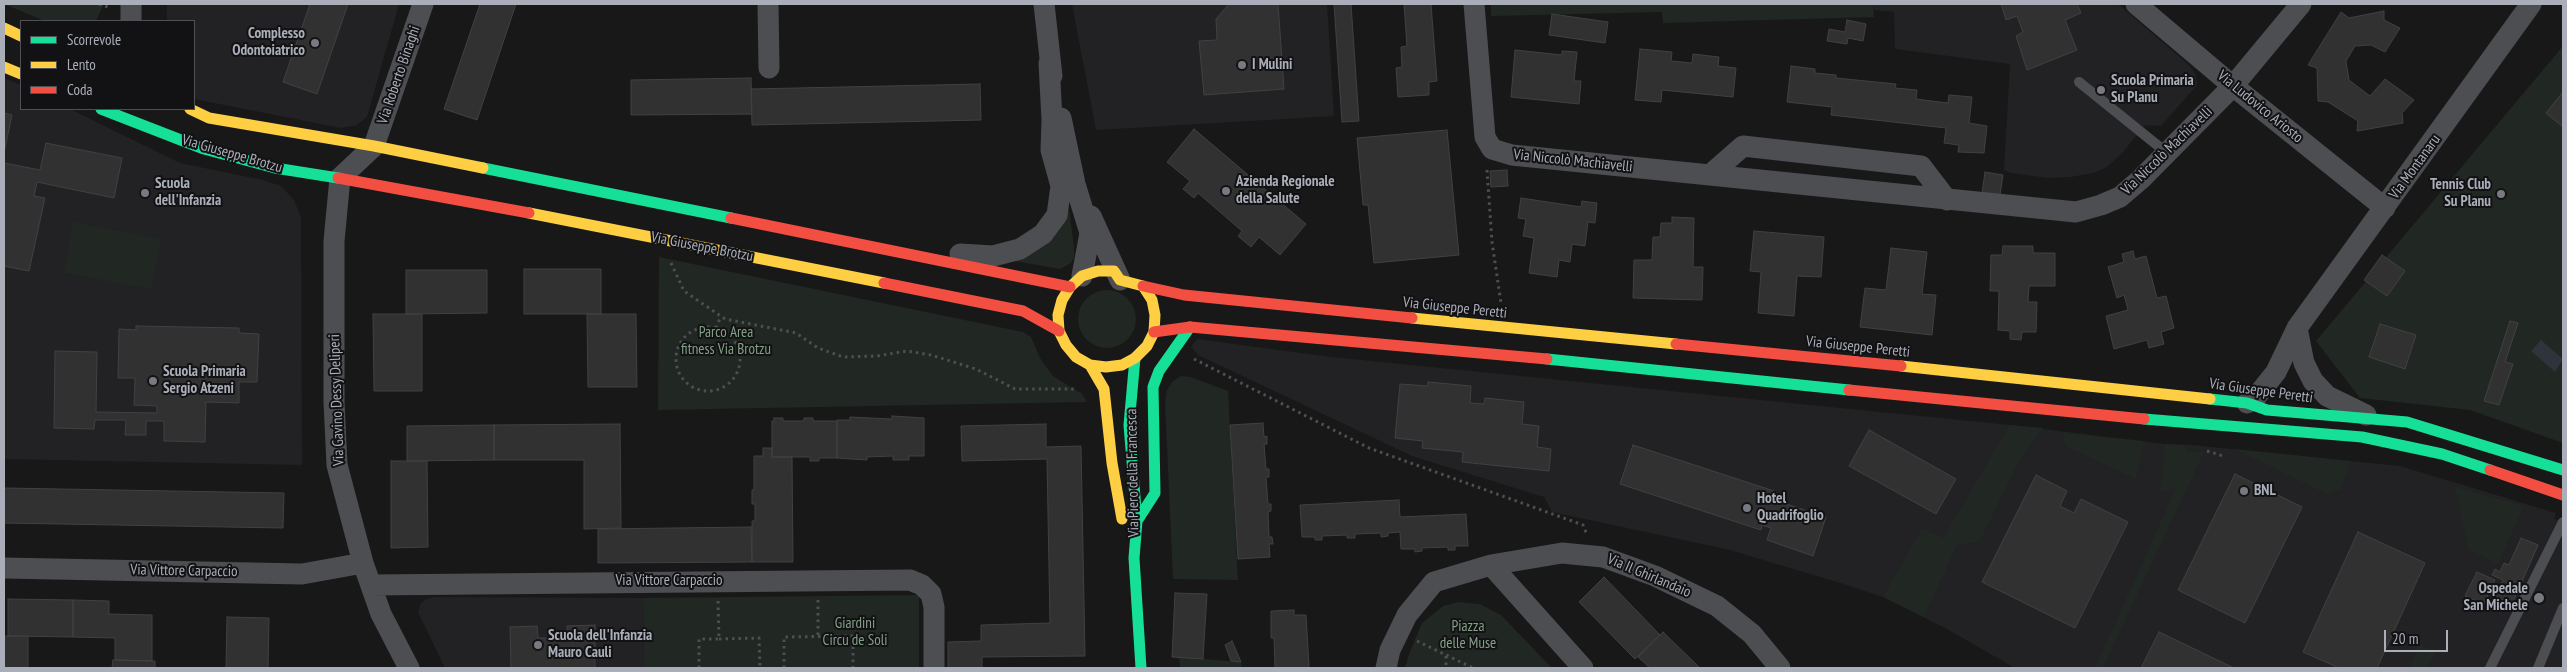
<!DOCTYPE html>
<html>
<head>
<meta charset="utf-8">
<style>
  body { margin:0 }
  #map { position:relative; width:2567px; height:672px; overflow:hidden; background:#181818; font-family:"PT Sans Narrow",sans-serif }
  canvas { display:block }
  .frame { position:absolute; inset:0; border:5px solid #aaaeb8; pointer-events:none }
  .legend { position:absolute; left:20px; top:20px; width:175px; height:90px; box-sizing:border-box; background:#121214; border:1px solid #4f5056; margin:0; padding:6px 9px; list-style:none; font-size:15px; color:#aaaeb8 }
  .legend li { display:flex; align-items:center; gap:10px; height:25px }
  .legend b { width:25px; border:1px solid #4f5056 }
  .scale { position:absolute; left:2384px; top:630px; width:64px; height:22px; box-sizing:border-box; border:2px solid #aaaeb8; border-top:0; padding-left:6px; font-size:15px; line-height:18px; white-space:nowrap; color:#aaaeb8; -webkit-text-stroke:4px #121214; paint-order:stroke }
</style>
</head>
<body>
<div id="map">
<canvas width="2567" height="672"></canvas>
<div class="frame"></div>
<ul class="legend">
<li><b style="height:6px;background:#16e098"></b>Scorrevole</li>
<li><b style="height:6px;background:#ffcf43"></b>Lento</li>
<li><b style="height:6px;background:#f24e42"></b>Coda</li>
</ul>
<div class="scale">20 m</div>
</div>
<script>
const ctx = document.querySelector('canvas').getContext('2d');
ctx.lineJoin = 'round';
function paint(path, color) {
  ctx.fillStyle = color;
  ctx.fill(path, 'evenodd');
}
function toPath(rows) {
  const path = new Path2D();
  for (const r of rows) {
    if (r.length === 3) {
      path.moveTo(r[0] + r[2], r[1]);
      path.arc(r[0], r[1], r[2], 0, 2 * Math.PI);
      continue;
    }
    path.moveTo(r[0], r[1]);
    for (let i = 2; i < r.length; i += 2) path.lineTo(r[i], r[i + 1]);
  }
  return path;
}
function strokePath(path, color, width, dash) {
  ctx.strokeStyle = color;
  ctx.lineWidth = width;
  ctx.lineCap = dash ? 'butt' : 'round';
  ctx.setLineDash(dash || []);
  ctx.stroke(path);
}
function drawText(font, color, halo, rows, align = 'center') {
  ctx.font = font + ' "PT Sans Narrow",sans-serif';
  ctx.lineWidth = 4;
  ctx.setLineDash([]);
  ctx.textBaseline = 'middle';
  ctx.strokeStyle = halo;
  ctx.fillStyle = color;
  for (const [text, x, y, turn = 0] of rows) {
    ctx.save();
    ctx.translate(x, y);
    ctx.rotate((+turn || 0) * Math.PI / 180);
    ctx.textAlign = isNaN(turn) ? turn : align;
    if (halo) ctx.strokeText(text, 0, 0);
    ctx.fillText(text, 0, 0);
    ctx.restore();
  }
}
paint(toPath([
  [167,4,399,4,367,117,357,125,341,128,194,99,194,21,167,21],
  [1072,4,1327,4,1334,116,1096,130],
  [1873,4,2118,4,2189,65,2196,75,2197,85,2161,126,2145,125,2123,152,2107,167,2093,173,2071,177,2048,178,2011,173,2004,170,2010,64,1895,49,1894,12,1874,10],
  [4,78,21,85,21,109,70,109,180,163,263,180,281,186,294,200,301,217,302,465,4,459],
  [1197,339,1331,357,2010,425,2165,444,2192,445,2400,466,2556,513,2554,519,2563,522,2563,668,2015,668,1945,628,1883,597,1847,585,1730,550,1552,512,1544,497,1412,456,1198,355,1191,347],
  [433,597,643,598,644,668,445,668,418,612,421,603,426,599]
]), '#222224');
paint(toPath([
  [4,4,104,4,96,21,45,21],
  [1491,4,1873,4,1874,17,1663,23,1662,12,1491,16],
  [2563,46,2563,443,2470,410,2360,398,2316,341],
  [1069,209,1074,246,1074,257,1071,263,1060,269,1009,260,1064,222],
  [73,222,161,239,151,289,64,273],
  [659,257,1023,332,1031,337,1040,358,1053,376,1082,394,1087,402,658,410],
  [1107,319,29],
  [1181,376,1190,377,1228,391,1238,580,1173,579,1165,402,1167,390,1173,381],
  [2010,425,2043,428,2019,461,1982,537,1978,542,1957,545,1924,617,1883,597,1922,528,1943,538],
  [2063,433,2144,441,2136,479,2065,446],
  [2165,444,2184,445,2187,452,2204,452,2103,668,2095,668,2176,488,2160,492],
  [2235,449,2351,461,2341,489,2327,494],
  [2455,487,2524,506,2498,564,2468,549],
  [919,595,919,668,644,668,643,598],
  [1458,602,1480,604,1501,615,1552,668,1405,668,1409,654,1422,623,1443,606],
  [2413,641,2436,652,2427,668,2409,668,2418,650,2412,644],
  [1179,657,1241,662,1242,668,1180,668]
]), '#212722');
paint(toPath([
  [2541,340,2563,359,2555,372,2531,351]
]), '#2e343b');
const building = toPath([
  [310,4,348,4,317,94,283,82,310,4],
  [480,4,516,4,477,120,444,109,480,4],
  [1229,4,1278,4,1284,89,1204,95,1199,41,1217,40,1216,19,1229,4],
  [1334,4,1351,4,1359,121,1342,122,1334,4],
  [1404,4,1431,4,1437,81,1429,82,1429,95,1398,97,1396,68,1402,67,1401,47,1407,46,1404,4],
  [2001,4,2077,4,2081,13,2065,20,2077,50,2027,70,2016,36,2023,32,2017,16,2006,20,2001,4],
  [2384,11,2384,20,2400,28,2385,52,2371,45,2355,46,2346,61,2349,80,2370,96,2385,79,2414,100,2402,113,2403,123,2357,131,2358,121,2328,102,2318,101,2317,68,2308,65,2341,12,2349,18,2384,11],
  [1552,14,1608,22,1605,43,1549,35,1552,14],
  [1847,20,1866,24,1863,41,1848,38,1847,44,1827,41,1829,29,1845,32,1847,20],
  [1640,49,1672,52,1671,61,1692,63,1693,54,1719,57,1718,66,1736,68,1733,97,1662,90,1661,102,1635,100,1640,49],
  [1515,50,1562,55,1562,51,1577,52,1574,81,1581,81,1579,104,1511,97,1515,50],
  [1791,66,1815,69,1815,73,1836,75,1836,78,1896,84,1895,88,1917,90,1916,99,1948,103,1949,95,1972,97,1969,123,1987,126,1984,153,1958,152,1959,145,1944,143,1946,128,1831,115,1832,107,1787,102,1791,66],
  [751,78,752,114,631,115,631,80,751,78],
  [980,84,981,120,752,125,751,89,980,84],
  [2563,92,2563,127,2546,113,2563,92],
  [4,113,12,115,4,153,4,113],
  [1194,129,1306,224,1280,255,1259,237,1251,247,1238,236,1242,231,1198,193,1194,198,1183,189,1190,181,1167,162,1194,129],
  [1447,130,1459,255,1374,263,1368,205,1363,205,1357,138,1447,130],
  [46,143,122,158,114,198,37,182,34,196,45,198,29,271,4,266,4,163,40,170,46,143],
  [1507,170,1508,186,1491,187,1490,171,1507,170],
  [1985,172,2003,175,2000,195,1982,193,1985,172],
  [1521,198,1581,207,1582,201,1597,203,1595,223,1588,222,1585,246,1572,244,1570,262,1559,260,1557,277,1529,273,1534,238,1523,236,1526,219,1518,218,1521,198],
  [1672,217,1694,218,1693,267,1703,267,1702,300,1633,298,1634,260,1652,260,1653,237,1660,237,1661,223,1672,223,1672,217],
  [1754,231,1824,237,1821,277,1797,276,1794,316,1758,313,1761,272,1750,271,1754,231],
  [2003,246,2033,246,2033,253,2055,253,2055,286,2029,286,2028,302,2037,302,2036,332,2022,332,2021,340,2010,339,2010,331,1998,330,1999,291,1990,291,1991,255,2002,255,2003,246],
  [1891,248,1927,252,1922,294,1936,295,1932,335,1860,327,1865,288,1886,290,1891,248],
  [2133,251,2135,259,2146,256,2157,298,2166,296,2174,328,2161,332,2164,344,2149,348,2147,340,2114,349,2106,316,2128,310,2124,295,2117,298,2108,267,2124,262,2122,254,2133,251],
  [2382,255,2405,271,2387,296,2364,280,2382,255],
  [524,269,601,269,601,314,524,314,524,269],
  [406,270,487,270,487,313,406,314,406,270],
  [373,314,422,314,422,391,374,391,373,314],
  [587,314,636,314,637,387,588,387,587,314],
  [2510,321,2518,323,2505,362,2513,364,2499,405,2484,401,2510,321],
  [2380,324,2416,335,2405,369,2369,357,2380,324],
  [136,326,239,328,239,333,259,334,257,382,239,382,239,403,206,402,205,442,164,441,164,421,146,421,146,435,125,435,126,420,95,420,94,429,54,428,55,351,97,352,96,412,157,413,157,406,134,405,135,378,118,378,119,329,136,330,136,326],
  [1428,382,1471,386,1470,403,1484,404,1485,398,1524,402,1522,424,1539,426,1537,447,1551,449,1549,471,1462,462,1463,452,1422,448,1423,441,1395,438,1400,384,1428,386,1428,382],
  [892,416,924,418,924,456,909,456,909,460,893,460,893,456,867,457,867,460,837,458,837,420,850,420,850,417,892,419,892,416],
  [774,418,783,418,783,421,804,421,804,418,813,418,813,421,837,421,837,458,819,458,819,461,810,461,810,457,772,457,772,421,774,421,774,418],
  [1263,423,1264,437,1267,436,1267,444,1264,444,1266,469,1269,469,1269,477,1266,477,1268,504,1271,504,1271,511,1268,512,1269,537,1272,537,1273,544,1269,544,1270,557,1238,559,1230,425,1263,423],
  [620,424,621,528,584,529,584,460,494,460,494,425,620,424],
  [1046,424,1046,447,1081,446,1085,656,982,657,982,668,948,668,948,642,981,641,981,625,1050,623,1047,459,962,461,961,426,1046,424],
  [494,425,494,460,407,461,407,426,494,425],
  [1869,430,1956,479,1936,514,1849,466,1869,430],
  [1633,445,1774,491,1771,499,1826,517,1813,556,1767,540,1771,528,1762,525,1761,530,1620,484,1633,445],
  [763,448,772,448,772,457,792,457,793,562,752,562,752,521,755,521,755,504,752,504,752,490,754,490,754,456,763,456,763,448],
  [391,461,427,461,428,547,391,548,391,461],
  [2235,474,2302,507,2245,623,2178,590,2235,474],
  [2036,475,2067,491,2060,506,2074,513,2081,499,2128,522,2075,628,1982,582,2036,475],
  [4,488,284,493,283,528,4,523,4,488],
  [1399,500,1400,517,1466,514,1468,546,1455,546,1455,550,1448,550,1448,547,1422,548,1422,551,1415,552,1415,549,1401,549,1400,532,1388,533,1388,536,1381,537,1381,533,1355,534,1355,538,1347,538,1347,535,1322,536,1322,540,1315,540,1315,537,1302,537,1300,505,1399,500],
  [751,527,752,562,598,563,598,529,751,527],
  [2358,532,2425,563,2377,668,2339,668,2303,652,2358,532],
  [2521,538,2538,545,2512,604,2495,596,2503,580,2492,575,2495,569,2500,572,2504,563,2509,565,2521,538],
  [2477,572,2495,580,2484,604,2465,596,2477,572],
  [1604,577,1660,635,1635,659,1579,602,1604,577],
  [1175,593,1207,594,1203,659,1172,657,1175,593],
  [8,599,73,600,73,637,8,636,8,599],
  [73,600,109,601,109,614,152,615,152,661,115,660,115,638,73,637,73,600],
  [1294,610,1294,615,1306,615,1309,666,1307,668,1277,668,1275,667,1274,638,1271,638,1271,611,1294,610],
  [227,617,269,618,268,668,226,668,227,617],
  [595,625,595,668,511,668,510,627,537,626,538,638,567,638,567,626,595,625],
  [1663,632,1700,668,1650,668,1638,657,1663,632],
  [2159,632,2234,668,2141,668,2159,632],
  [4,636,28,636,28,668,4,668,4,636],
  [1232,641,1241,662,1231,661,1225,645,1232,641],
  [113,660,155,661,155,668,112,668,113,660]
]);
paint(building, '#313132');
strokePath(building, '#414144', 1);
strokePath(toPath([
  [99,4,111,8],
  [1487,170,1492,242,1501,303],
  [671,263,684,291,725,319,796,333,818,348,843,357,877,356,907,351,931,355,976,369,1015,389,1076,389],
  [708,359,32],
  [716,328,721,316],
  [1194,359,1369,448,1583,525,1587,535],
  [2207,451,2223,456],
  [818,600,818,637],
  [719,639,759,638,760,668],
  [1417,641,1473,668],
  [1446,656,1446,668],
  [699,668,699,639,719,639,718,601],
  [784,668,784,637,853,636,853,668]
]), '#4e4f52', 3, [2.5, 4]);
strokePath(toPath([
  [2079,82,2167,153],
  [2490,668,2563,522],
  [2538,668,2563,608]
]), '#4d4e51', 10);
strokePath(toPath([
  [768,4,769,68],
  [1044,4,1052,76],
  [1474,4,1485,137,1492,149,1512,155,2076,212,2101,205,2120,197,2141,179,2233,86,2301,4],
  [2136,4,2233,86,2385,208],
  [131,21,131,4],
  [1061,118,1075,184,1090,233,1082,276],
  [1711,174,1743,146,1921,166,1947,200],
  [1091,216,1120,280],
  [960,254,993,256,1020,249,1043,234,1057,215,1061,186,1051,150,1052,120,1049,63],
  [2297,328,2304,363,2313,381,2327,396,2366,415],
  [2247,403,2256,397,2276,372,2297,328,2531,4],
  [1491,565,1583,668],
  [4,568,302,574,363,563],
  [371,585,910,580,922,585,931,594,934,607,934,668],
  [409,668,381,614,363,563,337,465,334,402,334,241,340,178,374,146,423,4],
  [1386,668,1390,650,1407,615,1434,582,1491,565,1562,553,1603,557,1655,576,1717,606,1752,634,1780,668]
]), '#4d4e51', 21);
strokePath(toPath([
  [101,109,204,149,275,168,338,178],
  [483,168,731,218],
  [1135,358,1129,425,1137,521,1134,558,1141,668],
  [1547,359,1849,390],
  [2210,399,2247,403,2267,410,2407,422,2563,470],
  [2144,419,2362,437,2442,454,2490,470],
  [1137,521,1155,493,1153,387,1159,371,1190,327]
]), '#16e098', 11);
strokePath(toPath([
  [4,28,21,36],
  [4,67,21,74],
  [190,109,209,118,374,146,483,168],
  [529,213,884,283],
  [1098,271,1114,271,1120,280,1143,286,1152,300,1155,315,1154,332,1147,346,1135,358,1122,365,1106,367,1090,365,1076,357,1066,345,1059,331,1058,315,1062,300,1070,287,1082,276,1098,271],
  [1412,318,1676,344],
  [1090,365,1104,389,1112,463,1122,519],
  [1901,366,2210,399]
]), '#ffcf43', 11);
strokePath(toPath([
  [338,178,529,213],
  [731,218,1070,287],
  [884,283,1023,311,1059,331],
  [1143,286,1184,295,1412,318],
  [1154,332,1190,327,1547,359],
  [1676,344,1901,366],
  [1849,390,2144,419],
  [2490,470,2563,495]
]), '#f24e42', 11);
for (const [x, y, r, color] of [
  [315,43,5,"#777a80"],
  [1242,65,5,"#777a80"],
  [2101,90,5,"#777a80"],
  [1226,191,5,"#777a80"],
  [145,193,5,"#777a80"],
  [2501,194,5,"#777a80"],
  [153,381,5,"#777a80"],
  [2244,491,5,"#777a80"],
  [1747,508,5,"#777a80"],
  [2539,598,6,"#777a80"],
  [538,645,5,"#777a80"]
]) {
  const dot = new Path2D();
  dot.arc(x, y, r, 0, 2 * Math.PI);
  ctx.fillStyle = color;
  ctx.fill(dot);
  strokePath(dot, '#121214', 2);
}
drawText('bold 15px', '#aaaeb8', '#121214', [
  ["Complesso",305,34,"right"],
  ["Odontoiatrico",305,51,"right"],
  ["I Mulini",1252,65],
  ["Scuola Primaria",2111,81],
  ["Su Planu",2111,98],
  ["Azienda Regionale",1236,182],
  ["della Salute",1236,199],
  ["Scuola",155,184],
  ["dell'Infanzia",155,201],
  ["Tennis Club",2491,185,"right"],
  ["Su Planu",2491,202,"right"],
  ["Scuola Primaria",163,372],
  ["Sergio Atzeni",163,389],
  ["BNL",2254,491],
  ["Hotel",1757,499],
  ["Quadrifoglio",1757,516],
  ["Ospedale",2528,589,"right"],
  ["San Michele",2528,606,"right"],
  ["Scuola dell'Infanzia",548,636],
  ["Mauro Cauli",548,653]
], 'left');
drawText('15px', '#aaaeb8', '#121214', [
  ["Via Roberto Binaghi",399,75,-71],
  ["Via Ludovico Ariosto",2260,107,39],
  ["Via Niccolò Machiavelli",2167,151,-44],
  ["Via Giuseppe Brotzu",232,154,16],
  ["Via Niccolò Machiavelli",1573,161,6],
  ["Via Montanaru",2415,167,-54],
  ["Via Giuseppe Brotzu",702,247,11],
  ["Via Giuseppe Peretti",1455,308,6],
  ["Via Giuseppe Peretti",1858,347,6],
  ["Via Giuseppe Peretti",2261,391,8],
  ["Via Gavino Dessy Deliperi",337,400,-92],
  ["Via Piero della Francesca",1133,473,-91],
  ["Via Vittore Carpaccio",184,571,1],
  ["Via Il Ghirlandaio",1649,576,23],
  ["Via Vittore Carpaccio",669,581]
]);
drawText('15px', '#83a186', '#121214', [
  ["Parco Area",726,333],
  ["fitness Via Brotzu",726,350],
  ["Giardini",855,624],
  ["Circu de Soli",855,641],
  ["Piazza",1468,627],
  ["delle Muse",1468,644]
]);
</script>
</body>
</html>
